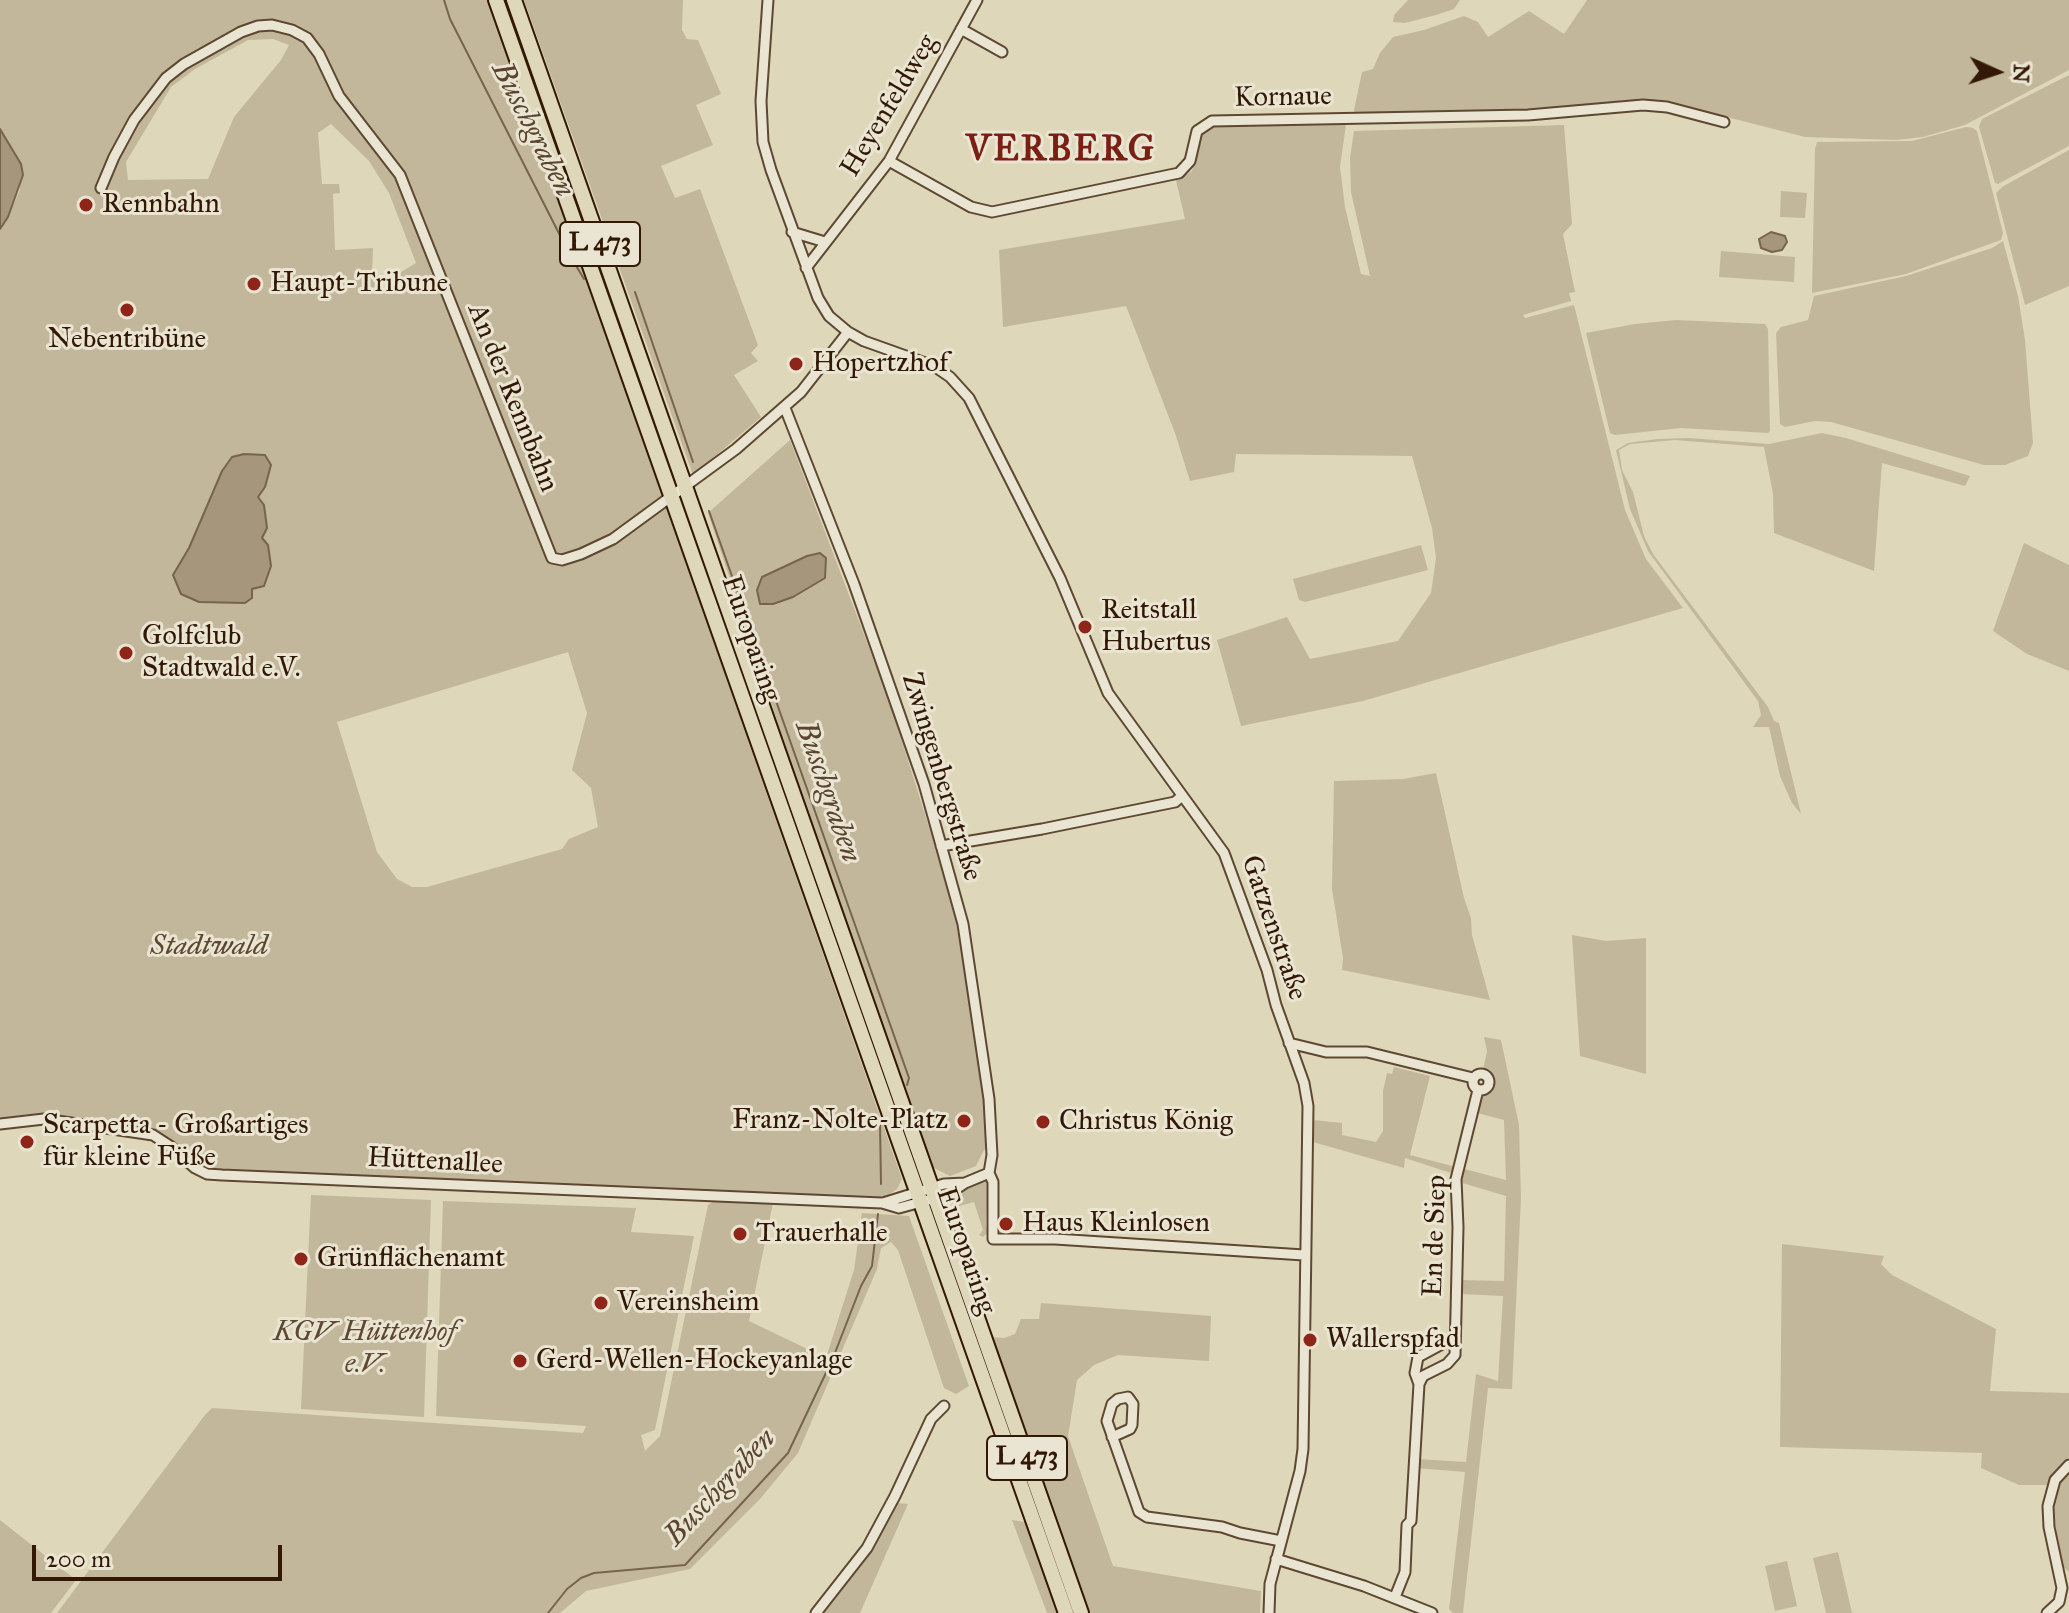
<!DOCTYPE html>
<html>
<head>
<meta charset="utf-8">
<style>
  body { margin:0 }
  #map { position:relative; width:2069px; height:1613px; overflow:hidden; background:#dfd7b9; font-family:"IM FELL Great Primer",serif }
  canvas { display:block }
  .north { position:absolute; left:1957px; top:32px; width:80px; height:80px; -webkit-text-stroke:6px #eae5d2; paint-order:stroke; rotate:93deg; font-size:22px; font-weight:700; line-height:32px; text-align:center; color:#331905 }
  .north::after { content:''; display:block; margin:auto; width:28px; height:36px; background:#331905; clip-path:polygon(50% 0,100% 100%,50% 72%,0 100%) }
  .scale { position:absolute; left:32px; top:1545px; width:250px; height:36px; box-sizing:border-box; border:4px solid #331905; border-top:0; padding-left:10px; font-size:24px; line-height:28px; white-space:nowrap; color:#331905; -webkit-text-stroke:6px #eae5d2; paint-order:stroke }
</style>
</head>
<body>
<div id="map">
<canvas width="2069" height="1613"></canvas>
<div class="north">N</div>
<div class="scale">200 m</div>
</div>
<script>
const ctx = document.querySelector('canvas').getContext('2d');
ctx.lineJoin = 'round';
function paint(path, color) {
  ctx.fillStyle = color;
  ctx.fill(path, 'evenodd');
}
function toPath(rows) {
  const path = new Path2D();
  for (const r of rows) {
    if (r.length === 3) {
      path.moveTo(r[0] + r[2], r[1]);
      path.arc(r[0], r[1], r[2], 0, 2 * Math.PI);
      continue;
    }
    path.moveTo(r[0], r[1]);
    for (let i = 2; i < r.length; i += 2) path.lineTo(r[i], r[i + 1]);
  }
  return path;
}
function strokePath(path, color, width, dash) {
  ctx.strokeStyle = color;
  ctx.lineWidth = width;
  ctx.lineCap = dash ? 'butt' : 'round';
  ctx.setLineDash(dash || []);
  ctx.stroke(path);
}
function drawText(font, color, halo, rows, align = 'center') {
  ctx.font = font + ' "IM FELL Great Primer",serif';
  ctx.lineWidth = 6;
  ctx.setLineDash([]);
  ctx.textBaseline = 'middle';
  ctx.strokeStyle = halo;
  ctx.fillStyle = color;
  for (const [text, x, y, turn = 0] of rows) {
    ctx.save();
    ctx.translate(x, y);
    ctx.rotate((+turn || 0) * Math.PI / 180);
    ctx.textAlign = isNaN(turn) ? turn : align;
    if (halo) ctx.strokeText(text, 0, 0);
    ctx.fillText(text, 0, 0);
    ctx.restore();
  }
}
paint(toPath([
  [0,0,488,0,902,1179,897,1189,883,1199,201,1169,169,1138,157,1132,39,1114,0,1119,0,229,8,217,20,190,14,151,0,129],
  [273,39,289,45,281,60,234,117,208,179,128,180,126,162,171,87,195,69,248,40],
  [331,124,369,161,389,193,416,263,398,274,397,283,383,291,381,277,372,276,373,248,335,250,333,194,340,193,339,184,322,184,318,133],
  [568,652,587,713,572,770,591,788,598,827,569,839,562,849,427,887,412,887,397,879,377,852,337,722],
  [524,0,683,0,682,30,687,39,698,40,721,94,696,105,713,145,661,166,675,198,700,189,758,345,751,353,758,361,734,375,761,417,693,475],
  [1408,0,1460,0,1454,9,1436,15,1405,23,1393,22,1394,15],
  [1587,0,2069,0,2069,70,1965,125,1923,137,1896,140,1805,137,1680,105,1643,101,1489,113,1356,116,1354,110,1362,72,1373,69,1380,53,1393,37,1424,30,1464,16,1478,22,1488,37,1529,11,1564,34],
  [2069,75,2069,146,1998,184,1995,183,1979,127,1982,119],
  [1217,125,1346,125,1340,167,1345,207,1361,274,1370,276,1351,192,1350,158,1354,131,1564,125,1572,224,1563,234,1575,292,1569,293,1571,301,1523,315,1525,318,1574,305,1625,510,1646,559,1683,608,1363,701,1241,726,1217,640,1287,617,1310,659,1398,641,1431,593,1436,558,1432,528,1412,456,1236,454,1234,472,1190,481,1175,433,1126,306,1003,327,999,250,1185,219,1175,176,1184,176,1192,171,1203,130],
  [1966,127,1973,128,1977,131,2003,233,2001,240,1906,274,1812,293,1815,149,1817,142,1912,141],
  [2069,150,2069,286,2025,305,1996,193,2002,187],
  [1781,191,1807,193,1805,218,1780,217],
  [2003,241,2018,296,2025,340,2033,443,2028,456,2005,465,1984,465,1831,422,1815,421,1785,427,1780,424,1776,333,1781,327,1808,320,1814,296,1906,276,1992,248],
  [1721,251,1795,257,1794,282,1719,277],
  [1676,320,1765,324,1768,329,1770,431,1768,433,1681,428,1615,435,1610,433,1586,333,1635,324],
  [1822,433,1846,438,1970,476,1965,486,1882,463,1874,571,1774,533,1773,494,1764,447,1675,440,1630,444,1619,450,1622,470,1633,492,1644,536,1653,554,1768,707,1774,721,1779,723,1801,814,1792,803,1780,776,1769,727,1753,727,1761,715,1758,701,1648,551,1630,509,1616,450,1628,443,1658,439,1688,438,1769,444],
  [790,440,889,700,955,910,980,1050,988,1147,984,1150,976,1166,950,1176,932,1167,808,814,708,513],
  [2024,543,2069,565,2069,671,2027,654,1993,631],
  [1421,545,1428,570,1305,602,1299,600,1293,579],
  [1436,773,1464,898,1471,918,1472,935,1490,1000,1342,970,1343,958,1332,889,1334,781,1403,779],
  [1572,935,1606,941,1646,938,1646,1074,1580,1056],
  [1484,1037,1501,1040,1519,1125,1521,1198,1512,1389,1488,1388,1463,1613,1453,1613,1449,1609,1465,1472,1416,1468,1417,1459,1466,1462,1476,1374,1498,1381,1503,1296,1460,1294,1460,1280,1504,1281,1506,1196,1459,1182,1461,1168,1506,1180,1504,1120,1477,1113,1482,1095,1490,1090,1493,1082,1490,1073,1483,1070,1487,1051],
  [1394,1067,1430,1076,1410,1155,1456,1167,1454,1174,1405,1158,1404,1168,1313,1142,1313,1120,1342,1123,1342,1135,1376,1142,1383,1131,1383,1091,1387,1073,1392,1074],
  [985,1181,988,1183,986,1226,989,1232,983,1237,979,1235,983,1230,974,1202,952,1208,951,1198,957,1193],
  [311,1195,431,1200,424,1417,301,1409],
  [715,1200,773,1203,749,1321,826,1358,854,1270,862,1213,909,1216,969,1386,956,1394,944,1388,898,1250,891,1242,881,1248,877,1269,798,1453,760,1499,690,1569,586,1591,560,1613,57,1613,205,1415,212,1408,583,1433,586,1426,436,1416,443,1201,636,1208,631,1232,694,1236,655,1430,641,1435,645,1451,660,1436,708,1205],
  [1782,1244,1884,1256,1881,1264,1892,1275,1996,1329,1990,1391,2069,1393,2069,1457,2052,1474,2049,1485,2019,1485,1981,1468,1982,1453,1780,1447],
  [1041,1303,1211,1316,1209,1361,1118,1355,1094,1365,1077,1380,1068,1436,1113,1566,1261,1591,1260,1613,1047,1613,1012,1520,1055,1527,991,1337,1004,1338,1015,1334,1021,1319,1039,1319],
  [2069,1469,2069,1572,2062,1566,2058,1552,2052,1505,2055,1489],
  [896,1503,908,1504,860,1613,823,1613,861,1563],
  [0,1520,76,1580,51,1613,0,1613],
  [1838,1552,1852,1613,1826,1613,1813,1558],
  [1787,1561,1797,1606,1775,1611,1765,1566]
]), '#c2b79a');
const water = toPath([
  [0,129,21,164,23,175,8,217,0,229,0,129],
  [1771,232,1785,236,1787,242,1782,250,1772,252,1761,248,1759,239,1771,232],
  [244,454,265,455,271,465,265,487,258,497,264,505,267,528,262,538,268,545,271,566,264,586,252,589,252,598,245,603,199,602,181,594,173,575,189,548,222,471,232,457,244,454],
  [820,553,826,558,825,578,793,597,773,604,760,604,757,590,762,577,807,556,820,553]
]);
paint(water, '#a5967c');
strokePath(water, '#77644c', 2);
strokePath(toPath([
  [444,0,450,19,572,259,584,279],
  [635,292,693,462],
  [709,511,909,1078,907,1085],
  [880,1124,881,1184],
  [548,1613,567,1589,581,1578,594,1573,685,1565,788,1453,833,1358,861,1286,872,1266,878,1214]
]), '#77644c', 2);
const minor = toPath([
  [768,0,761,101,763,142,771,170,818,298,829,316,848,332,864,341,934,366,950,377,969,398,1060,578,1108,693,1224,853,1267,970,1276,1005,1304,1083,1308,1106,1303,1449,1300,1471,1270,1584,1269,1613],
  [961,29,1002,52],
  [889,161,971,207,992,212,1179,173,1190,161,1197,131,1212,121,1528,115,1643,105,1667,107,1724,122],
  [101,188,114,157,134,120,166,78,184,64,241,32,258,26,272,25,292,30,307,38,319,54,339,96,400,175,552,558,562,560,581,554,613,539,736,449,801,392,848,332],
  [792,232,825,242],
  [806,268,889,161,977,0],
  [785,408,854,584,924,784,963,924,989,1099,992,1155,989,1173,993,1182,993,1239,1055,1239,1304,1255],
  [941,846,1042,829,1175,802,1182,796],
  [1289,1043,1326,1052,1367,1052,1473,1078],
  [1481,1082,8],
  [0,1124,44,1119,153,1135,170,1146,195,1168,207,1174,222,1175,882,1203,899,1208,947,1195,965,1183,989,1173],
  [883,1203,944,1184,965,1183],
  [1419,1384,1415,1373,1418,1357,1455,1337],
  [1112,1437,1130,1429,1132,1425,1133,1404,1128,1397,1118,1399,1112,1404,1107,1421,1139,1512,1147,1517,1222,1527,1240,1533,1281,1541],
  [1276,1559,1364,1586,1432,1613],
  [1395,1597,1405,1572,1407,1525,1411,1521,1419,1384,1423,1376,1447,1364,1455,1355,1458,1227,1456,1179,1478,1090],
  [816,1613,867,1548,895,1496,931,1419,944,1406],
  [2047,1613,2059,1602,2062,1588,2049,1527,2048,1506,2055,1480,2069,1465]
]);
const primary = toPath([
  [496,0,1066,1613],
  [514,0,1081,1613]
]);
strokePath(minor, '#5e4832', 13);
strokePath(primary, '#331905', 18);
strokePath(minor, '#eae5d2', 9);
strokePath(primary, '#dfd7b9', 14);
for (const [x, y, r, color] of [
  [86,205,8,"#8f2418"],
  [254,284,8,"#8f2418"],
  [127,310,8,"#8f2418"],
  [796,364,8,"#8f2418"],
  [1085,627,8,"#8f2418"],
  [126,653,8,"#8f2418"],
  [964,1121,8,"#8f2418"],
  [1043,1122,8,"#8f2418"],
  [27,1142,8,"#8f2418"],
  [1006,1224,8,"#8f2418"],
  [740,1234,8,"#8f2418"],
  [301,1259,8,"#8f2418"],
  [601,1303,8,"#8f2418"],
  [1310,1340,8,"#8f2418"],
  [520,1361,8,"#8f2418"]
]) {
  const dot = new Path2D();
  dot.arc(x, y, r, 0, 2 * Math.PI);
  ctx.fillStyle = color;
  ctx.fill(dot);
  strokePath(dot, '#eae5d2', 3);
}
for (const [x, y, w] of [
  [600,244,80],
  [1027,1458,80]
]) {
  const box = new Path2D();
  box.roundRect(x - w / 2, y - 22, w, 44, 6);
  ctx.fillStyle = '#eae5d2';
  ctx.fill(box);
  strokePath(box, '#331905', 2);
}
drawText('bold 26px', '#331905', null, [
  ["L 473",600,244],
  ["L 473",1027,1458]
]);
drawText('28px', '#331905', '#eae5d2', [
  ["Kornaue",1283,98,-1],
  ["Heyenfeldweg",890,106,-59],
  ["An der Rennbahn",512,398,68],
  ["Europaring",750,639,71],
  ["Zwingenbergstraße",941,777,73],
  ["Gatzenstraße",1273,928,71],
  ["Hüttenallee",435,1162,3],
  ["En de Siep",1436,1236,-88],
  ["Europaring",965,1251,71]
]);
drawText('28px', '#331905', '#eae5d2', [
  ["Rennbahn",102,205],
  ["Haupt-Tribune",270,284],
  ["Nebentribüne",127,340,"center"],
  ["Hopertzhof",812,364],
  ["Reitstall",1101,611],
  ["Hubertus",1101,643],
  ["Golfclub",142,637],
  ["Stadtwald e.V.",142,669],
  ["Franz-Nolte-Platz",948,1121,"right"],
  ["Christus König",1059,1122],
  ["Scarpetta - Großartiges",43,1126],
  ["für kleine Füße",43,1158],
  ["Haus Kleinlosen",1022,1224],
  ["Trauerhalle",756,1234],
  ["Grünflächenamt",317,1259],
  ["Vereinsheim",617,1303],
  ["Wallerspfad",1326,1340],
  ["Gerd-Wellen-Hockeyanlage",536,1361]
], 'left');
drawText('italic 28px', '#5e4832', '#eae5d2', [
  ["Stadtwald",209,947],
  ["KGV Hüttenhof",365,1333],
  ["e.V.",365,1365]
]);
drawText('italic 30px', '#5b452f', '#eae5d2', [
  ["Buschgraben",532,130,63],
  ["Buschgraben",827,792,71],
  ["Buschgraben",721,1488,-47]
]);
ctx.letterSpacing = '2px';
drawText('bold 36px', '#7a1f14', '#eae5d2', [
  ["VERBERG",1061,151]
]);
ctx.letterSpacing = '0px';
</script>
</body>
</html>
